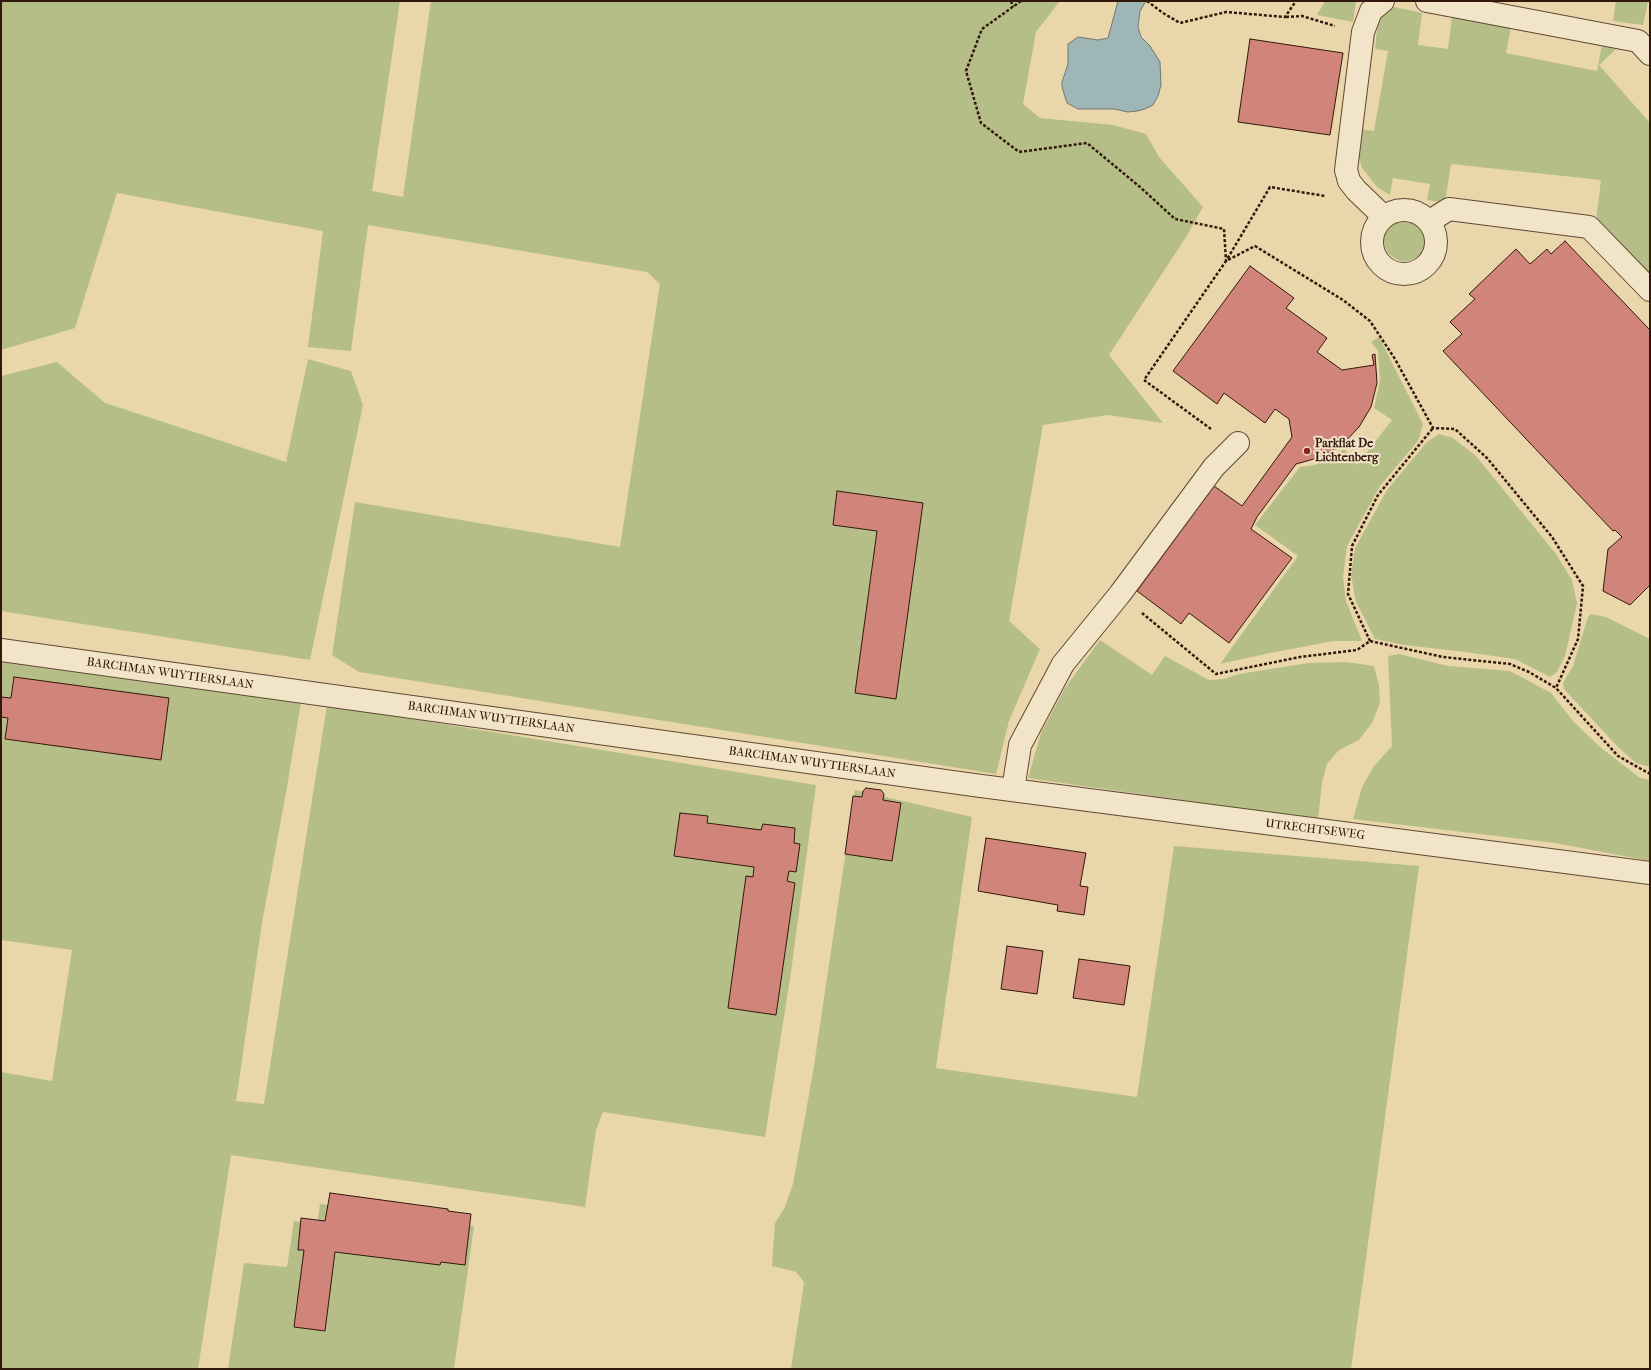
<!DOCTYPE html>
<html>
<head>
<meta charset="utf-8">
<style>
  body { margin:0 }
  #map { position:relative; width:1651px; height:1370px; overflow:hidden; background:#e9d6aa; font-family:"IM FELL French Canon",serif }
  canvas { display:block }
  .frame { position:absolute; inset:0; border:2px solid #32180c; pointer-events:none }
</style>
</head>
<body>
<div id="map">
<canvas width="1651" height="1370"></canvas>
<div class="frame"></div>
</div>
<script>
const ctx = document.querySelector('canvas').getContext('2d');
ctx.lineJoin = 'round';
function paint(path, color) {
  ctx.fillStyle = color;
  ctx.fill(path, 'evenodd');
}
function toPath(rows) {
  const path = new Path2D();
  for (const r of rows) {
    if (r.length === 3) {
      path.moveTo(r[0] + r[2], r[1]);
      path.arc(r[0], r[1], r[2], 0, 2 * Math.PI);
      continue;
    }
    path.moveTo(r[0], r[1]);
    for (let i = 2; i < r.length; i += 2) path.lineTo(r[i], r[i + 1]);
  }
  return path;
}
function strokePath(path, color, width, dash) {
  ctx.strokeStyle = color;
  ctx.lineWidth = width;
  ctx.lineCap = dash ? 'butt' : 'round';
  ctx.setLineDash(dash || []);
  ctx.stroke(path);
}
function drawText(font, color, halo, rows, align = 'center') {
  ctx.font = font + ' "IM FELL French Canon",serif';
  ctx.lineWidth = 4;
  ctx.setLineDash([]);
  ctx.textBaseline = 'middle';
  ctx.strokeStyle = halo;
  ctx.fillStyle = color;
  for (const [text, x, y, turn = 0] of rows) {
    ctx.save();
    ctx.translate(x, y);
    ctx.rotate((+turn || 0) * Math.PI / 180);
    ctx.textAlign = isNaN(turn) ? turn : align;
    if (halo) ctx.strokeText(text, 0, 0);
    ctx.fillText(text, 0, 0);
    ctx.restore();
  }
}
paint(toPath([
  [1,1,400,1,372,191,403,197,431,1,1060,1,1036,32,1023,104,1040,118,1113,125,1146,134,1159,157,1203,207,1186,237,1109,355,1163,423,1108,415,1043,425,1009,621,1040,649,1009,721,996,774,359,672,332,655,355,502,620,547,660,284,647,272,368,225,351,351,308,347,323,231,117,193,75,328,1,350],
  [1325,1,1356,1,1353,22,1317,15],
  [1616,1,1648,1,1643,25,1613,21],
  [1394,7,1422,13,1418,45,1448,49,1452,17,1511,27,1506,53,1597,71,1602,45,1616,49,1599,65,1650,123,1650,279,1596,221,1601,180,1451,164,1445,203,1427,200,1430,184,1393,178,1390,195,1377,187,1362,168,1357,151,1361,129,1374,131,1388,51,1375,49,1378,21,1383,13],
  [1405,240,21],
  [1379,337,1423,424,1418,441,1380,486,1347,546,1343,577,1346,601,1362,641,1334,641,1270,653,1220,664,1298,556,1255,525,1300,467,1315,465,1344,449,1357,465,1392,420,1374,408,1380,381,1378,351,1371,342],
  [308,359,351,371,363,405,310,660,1,611,1,376,57,362,105,403,286,462],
  [1439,434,1453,438,1476,456,1556,554,1572,580,1577,604,1565,656,1557,672,1550,677,1515,659,1457,651,1404,645,1375,639,1356,602,1351,575,1355,548,1387,490,1427,442],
  [1591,614,1606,617,1650,639,1650,767,1636,763,1618,747,1564,689,1563,683,1573,666,1588,617],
  [1100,640,1152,675,1165,656,1209,680,1224,679,1239,674,1309,663,1346,662,1374,666,1379,686,1380,703,1372,723,1359,740,1339,750,1327,764,1322,782,1318,820,1028,778,1041,733,1065,688],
  [1,652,301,702,287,787,262,923,236,1101,264,1104,327,705,816,785,791,972,765,1137,603,1112,596,1130,585,1207,231,1155,198,1369,1,1369,1,1072,52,1081,72,950,1,940],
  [1399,654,1448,666,1510,671,1551,693,1573,721,1600,747,1640,778,1650,780,1650,861,1555,843,1353,819,1362,787,1374,766,1392,746,1388,656],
  [855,790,972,817,936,1068,1137,1097,1174,846,1419,866,1351,1369,791,1369,804,1282,796,1272,772,1266,775,1223,784,1209,793,1184,813,1072],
  [320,1204,474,1226,454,1369,228,1369,244,1263,287,1267,294,1221,317,1224]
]), '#b6be88');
const water = toPath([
  [1118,1,1146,1,1140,11,1138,27,1141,37,1150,46,1160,62,1161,85,1158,96,1153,105,1145,109,1137,111,1128,112,1114,109,1078,109,1067,103,1062,87,1062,82,1068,64,1068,44,1078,37,1098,40,1108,38,1118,1]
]);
paint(water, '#9eb6b5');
strokePath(water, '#737771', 1);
const building = toPath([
  [1250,39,1343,53,1330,135,1238,122,1250,39],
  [1565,241,1650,330,1650,585,1630,605,1603,591,1608,549,1622,537,1615,530,1613,531,1443,351,1462,334,1450,322,1475,299,1469,294,1516,249,1530,264,1547,249,1551,254,1565,241],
  [1250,266,1294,298,1286,308,1327,338,1317,352,1342,370,1374,365,1372,355,1375,354,1377,383,1371,407,1359,427,1343,444,1321,457,1296,464,1257,517,1251,529,1292,558,1229,643,1189,613,1181,624,1137,591,1214,486,1242,506,1292,437,1289,419,1275,409,1265,423,1224,393,1217,404,1173,371,1250,266],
  [837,491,923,503,896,699,855,693,877,531,833,525,837,491],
  [14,677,169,698,161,760,5,739,8,718,1,717,1,697,11,698,14,677],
  [866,788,881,790,884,794,883,800,901,803,892,861,845,854,853,796,862,797,863,791,866,788],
  [680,813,708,816,707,823,761,830,763,824,795,828,794,843,800,844,796,872,789,871,787,881,795,883,776,1015,728,1008,746,876,753,877,754,867,674,856,680,813],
  [986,838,1086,853,1080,886,1088,887,1084,915,1057,911,1058,905,978,891,986,838],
  [1007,946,1043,951,1037,994,1001,989,1007,946],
  [1079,959,1130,966,1124,1005,1073,998,1079,959],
  [330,1193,448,1209,448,1211,471,1214,465,1265,441,1262,440,1265,335,1252,325,1331,294,1327,304,1250,298,1250,301,1218,325,1221,330,1193]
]);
paint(building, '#d1847a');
strokePath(building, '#32180c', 1);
const minor = toPath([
  [1383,1,1371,11,1363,32,1346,170,1349,181,1356,190,1384,217],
  [1427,1,1638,41,1650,54],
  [1404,242,32],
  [1430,221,1449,209,1589,227,1650,290],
  [1,650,981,786,1650,873],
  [1013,790,1020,745,1063,664,1120,594,1214,467,1238,443]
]);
strokePath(minor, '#604834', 24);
strokePath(toPath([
  [1011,1,1013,7],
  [1021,1,982,29,966,71,981,123,1019,152,1087,143,1140,187,1175,219,1224,229,1226,261,1270,187,1325,196],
  [1147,1,1163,13,1180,23,1226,12,1285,17,1296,1],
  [1286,17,1302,16,1335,26],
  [1211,429,1144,380,1226,261,1255,246,1343,300,1370,321,1395,359,1433,428,1455,429,1487,458,1552,537,1583,586,1578,639,1556,688],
  [1142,613,1216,674,1300,657,1357,650,1370,641,1443,657,1510,664,1529,672,1556,688,1618,756,1650,774],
  [1370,641,1348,594,1352,546,1378,495,1433,428]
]), '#32180c', 2.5, [3, 2]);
strokePath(minor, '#f1e4c8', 22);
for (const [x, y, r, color] of [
  [1307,451,4,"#8f2418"]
]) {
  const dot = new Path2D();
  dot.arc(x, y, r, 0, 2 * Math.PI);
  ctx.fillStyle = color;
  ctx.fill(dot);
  strokePath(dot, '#f1e4c8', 1.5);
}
drawText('bold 12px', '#32180c', '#f1e4c8', [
  ["Parkflat De",1315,444],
  ["Lichtenberg",1315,458]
], 'left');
drawText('12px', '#32180c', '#f1e4c8', [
  ["BARCHMAN WUYTIERSLAAN",170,674,8],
  ["BARCHMAN WUYTIERSLAAN",491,718,8],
  ["BARCHMAN WUYTIERSLAAN",812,763,8],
  ["UTRECHTSEWEG",1315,830,7]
]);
</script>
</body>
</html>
